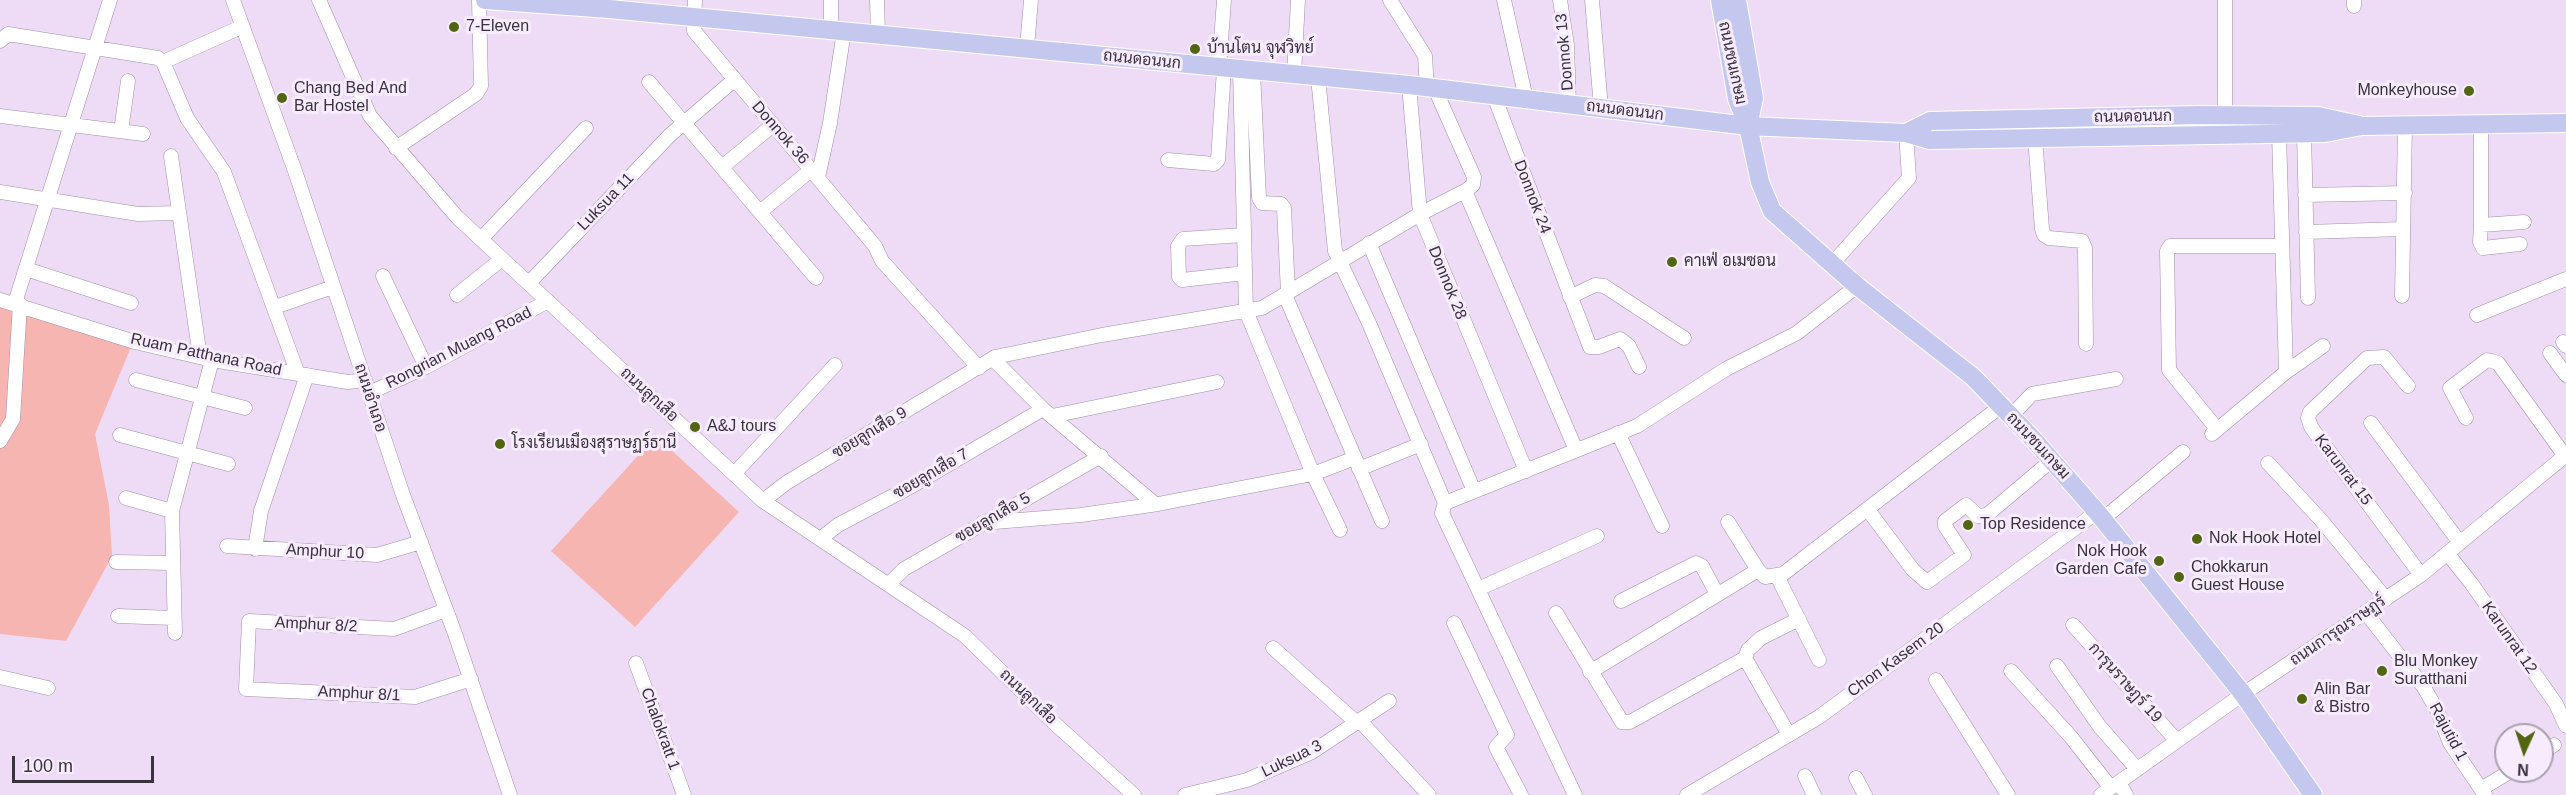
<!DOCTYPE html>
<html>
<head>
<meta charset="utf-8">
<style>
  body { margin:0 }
  #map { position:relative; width:2566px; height:795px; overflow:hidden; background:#eedcf7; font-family:Arial,sans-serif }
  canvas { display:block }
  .north { position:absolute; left:2494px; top:723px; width:60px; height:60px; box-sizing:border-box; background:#f7ecfd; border:2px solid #aba2b0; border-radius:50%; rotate:183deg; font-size:16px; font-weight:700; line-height:24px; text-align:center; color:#3a323d }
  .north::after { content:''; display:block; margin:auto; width:21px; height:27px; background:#526611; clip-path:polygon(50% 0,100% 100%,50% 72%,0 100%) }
  .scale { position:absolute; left:12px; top:756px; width:142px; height:27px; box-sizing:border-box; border:3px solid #3a323d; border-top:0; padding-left:8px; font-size:18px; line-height:21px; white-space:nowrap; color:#3a323d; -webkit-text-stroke:4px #f7ecfd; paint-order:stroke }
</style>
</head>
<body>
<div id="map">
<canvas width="2566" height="795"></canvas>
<div class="north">N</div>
<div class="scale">100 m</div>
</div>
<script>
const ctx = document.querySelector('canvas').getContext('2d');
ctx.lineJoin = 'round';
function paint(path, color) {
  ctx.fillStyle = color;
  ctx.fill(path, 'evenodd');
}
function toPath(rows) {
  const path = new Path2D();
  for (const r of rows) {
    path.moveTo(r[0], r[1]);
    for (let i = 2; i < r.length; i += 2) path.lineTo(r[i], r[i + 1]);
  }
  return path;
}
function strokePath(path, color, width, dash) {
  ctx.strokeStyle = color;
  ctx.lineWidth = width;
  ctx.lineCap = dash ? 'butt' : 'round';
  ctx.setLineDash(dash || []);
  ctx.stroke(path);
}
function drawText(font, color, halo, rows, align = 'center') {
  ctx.font = font + ' Arial,Sarabun,sans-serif';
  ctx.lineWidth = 6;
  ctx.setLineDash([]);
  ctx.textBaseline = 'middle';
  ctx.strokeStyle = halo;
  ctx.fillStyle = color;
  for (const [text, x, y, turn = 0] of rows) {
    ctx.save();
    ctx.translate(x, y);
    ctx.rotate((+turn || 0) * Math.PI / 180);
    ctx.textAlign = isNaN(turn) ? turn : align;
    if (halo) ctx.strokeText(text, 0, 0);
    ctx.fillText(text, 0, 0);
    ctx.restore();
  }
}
paint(toPath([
  [0,305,131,347,95,434,109,505,112,556,66,641,0,634],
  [656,436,739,512,635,627,551,551]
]), '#f7b5b2');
const minor = toPath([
  [233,0,295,171,403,495,454,631,510,795],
  [319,0,370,116,457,217,763,501,965,636,1053,722,1134,795],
  [695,0,694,31,875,246,882,261,979,368],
  [877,0,878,35],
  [1390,0,1425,56,1427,88],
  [1504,0,1526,99],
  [1560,0,1567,45,1569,104],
  [1592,0,1601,108],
  [2354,6,2354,0],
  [241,27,163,62,187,118,224,172,298,374],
  [831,30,831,0],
  [0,41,8,34,158,58,163,62],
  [1027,48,1031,0],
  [1219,68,1224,0],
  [1240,70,1246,311,1313,474,1340,530],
  [1253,71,1259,198,1262,203,1281,204,1284,208,1288,293],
  [1294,74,1298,0],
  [1318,77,1335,251,1369,323,1445,503,1442,513,1575,795],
  [649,82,816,278],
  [1409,85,1420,214,1526,471],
  [1494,96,1590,347,1599,347,1620,339,1629,346,1639,367],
  [2225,115,2225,0],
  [0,116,143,134],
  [2481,123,2481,225,2524,222],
  [121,131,128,81],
  [2304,133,2308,298],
  [2279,134,2286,372],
  [2035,138,2042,229,2044,235,2049,238,2082,241,2085,248,2086,344],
  [396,148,476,94,481,86,479,0],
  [171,156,200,357],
  [1168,160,1214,164,1218,160,1224,69],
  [722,167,773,125],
  [818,177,830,123,844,31],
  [1465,191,1576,450],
  [0,192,138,214,178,213],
  [2305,195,2405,193],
  [760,212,811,170],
  [2481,225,2480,242,2483,248,2520,244],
  [2306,232,2403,229],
  [1244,235,1183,239,1178,246,1179,277,1182,280,1245,273],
  [481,239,586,128],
  [1369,243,1474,491],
  [1832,264,1909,178,1906,133],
  [26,269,131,303],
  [383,276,426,367],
  [529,283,670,135,734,80],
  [457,295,502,259],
  [1285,295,1382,521],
  [2402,296,2405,125],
  [1570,297,1595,285,1604,286,1684,338],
  [0,300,135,342,212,360,348,382,365,380],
  [15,303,110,0],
  [275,307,333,287],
  [2477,315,2566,279],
  [2563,342,2566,346],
  [2550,353,2566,375],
  [995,357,997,363,1043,409,1155,504],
  [136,380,245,408],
  [2408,386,2384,357,2367,358,2310,412,2308,418,2311,427,2421,575],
  [369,393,426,367,548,301],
  [1052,416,1217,382],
  [2011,416,2032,394,2116,379],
  [2466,418,2450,388,2487,360,2492,361,2498,363,2565,456],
  [2371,423,2460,543],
  [2217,429,2169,370,2167,251,2170,246,2281,246],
  [1618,433,1662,526],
  [2212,434,2286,372,2323,346],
  [120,435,228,464],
  [0,441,13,419,20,304],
  [2268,463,2321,520,2386,599],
  [1359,469,1421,444],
  [734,474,835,365],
  [126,498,172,511],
  [763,501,786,483,995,357,1102,335,1262,308,1420,214,1465,191,1473,185,1474,177,1435,89],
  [1445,503,1637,426,1726,369,1797,333,1857,286],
  [1868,510,1913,570,1927,582,1964,555,1945,526,1945,521,1966,505,1978,516,1987,515,2052,460],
  [2103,519,2183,452],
  [1728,522,1758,570,1765,577,1783,574,2001,406],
  [982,523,1081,515,1158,504,1313,474,1355,458],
  [820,539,838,525,910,487,1043,409],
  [227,546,377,555,421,542],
  [255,549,261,511,307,375],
  [2447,553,2471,583,2556,704,2566,726],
  [116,562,173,563],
  [1777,576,1819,660],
  [889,584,904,569,1101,456],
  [1478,589,1597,536],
  [1621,601,1696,563,1702,566,1717,594],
  [446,610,394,629,249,621,246,689,415,697,471,679],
  [1556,613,1622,722,1630,722,1745,658,1789,735],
  [2366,613,2423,686,2437,710,2450,743,2485,795],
  [118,616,174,618],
  [1454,623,1507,735,1496,747,1521,795],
  [2073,625,2177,741],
  [175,633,172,511,212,360],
  [1273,648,1357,723],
  [1745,658,1748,650,1761,638,1799,619],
  [636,663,684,795],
  [2057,666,2100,727,2137,769],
  [2011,671,2071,737,2111,788],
  [1590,672,1758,570],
  [0,677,48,688],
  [1936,680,2008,795],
  [1360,721,1429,795],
  [2542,752,2554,745],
  [1805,776,1814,795],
  [1856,778,1865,795],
  [2119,782,2126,795],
  [2481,789,2511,771],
  [1185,795,1247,780,1312,752,1389,701],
  [1687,795,1819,717,2097,512],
  [2101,795,2243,694,2421,575,2566,455]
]);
const major = toPath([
  [485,0,609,9,1409,85,1748,126,1906,133,1930,140,2325,133,2362,126,2566,123],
  [1720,0,1737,99,1748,126,1760,182,1772,211,1857,286,1973,377,2034,440,2097,512,2243,694,2313,795],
  [1737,0,1754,98,1748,126],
  [1906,133,1930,121,2199,115,2318,116,2359,125]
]);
strokePath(minor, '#a08fa8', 15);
strokePath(major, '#fff', 20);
strokePath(minor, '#fff', 14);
strokePath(major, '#c5c8ee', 18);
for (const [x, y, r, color] of [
  [454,27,6,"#526611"],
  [1195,49,6,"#526611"],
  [2469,91,6,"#526611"],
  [282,98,6,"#526611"],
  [1672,262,6,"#526611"],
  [695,427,6,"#526611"],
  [500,444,6,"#526611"],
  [1968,525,6,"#526611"],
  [2197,539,6,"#526611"],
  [2159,561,6,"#526611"],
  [2179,577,6,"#526611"],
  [2382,671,6,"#526611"],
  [2302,699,6,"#526611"]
]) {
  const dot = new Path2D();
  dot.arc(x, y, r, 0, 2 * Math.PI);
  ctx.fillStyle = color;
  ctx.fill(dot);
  strokePath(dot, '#f7ecfd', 2);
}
drawText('16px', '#3a323d', '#f7ecfd', [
  ["7-Eleven",466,27],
  ["บ้านโตน จุฬวิทย์",1207,49],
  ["Chang Bed And",294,89],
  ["Bar Hostel",294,107],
  ["Monkeyhouse",2457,91,"right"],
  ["คาเฟ่ อเมซอน",1684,262],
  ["A&J tours",707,427],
  ["โรงเรียนเมืองสุราษฏร์ธานี",512,444],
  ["Top Residence",1980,525],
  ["Nok Hook Hotel",2209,539],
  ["Nok Hook",2147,552,"right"],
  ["Garden Cafe",2147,570,"right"],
  ["Chokkarun",2191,568],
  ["Guest House",2191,586],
  ["Blu Monkey",2394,662],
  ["Suratthani",2394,680],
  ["Alin Bar",2314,690],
  ["& Bistro",2314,708]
], 'left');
drawText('16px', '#3a323d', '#f7ecfd', [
  ["Donnok 13",1565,52,-95],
  ["ถนนดอนนก",1142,60,6],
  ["ถนนชนเกษม",1732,63,78],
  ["ถนนดอนนก",1625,111,7],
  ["ถนนดอนนก",2133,117,-1],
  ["Donnok 36",780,133,49],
  ["Donnok 24",1532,197,69],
  ["Luksua 11",606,202,-46],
  ["Donnok 28",1447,283,68],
  ["Rongrian Muang Road",459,348,-27],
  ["Ruam Patthana Road",206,355,12],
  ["ถนนลูกเสือ",649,395,43],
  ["ถนนอำเภอ",370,398,72],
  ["ซอยลูกเสือ 9",870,433,-31],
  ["ถนนชนเกษม",2038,446,47],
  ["Karunrat 15",2343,470,53],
  ["ซอยลูกเสือ 7",931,474,-30],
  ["ซอยลูกเสือ 5",993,518,-30],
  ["Amphur 10",325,552,3],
  ["Amphur 8/2",316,625,3],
  ["ถนนการุณราษฏร์",2338,631,-34],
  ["Karunrat 12",2509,638,55],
  ["Chon Kasem 20",1896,660,-36],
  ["การุนราษฏร์ 19",2125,683,48],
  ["Amphur 8/1",359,694,3],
  ["ถนนลูกเสือ",1028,697,44],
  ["Chalokratt 1",660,729,70],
  ["Rajutid 1",2448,732,62],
  ["Luksua 3",1292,759,-26]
]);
</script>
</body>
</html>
